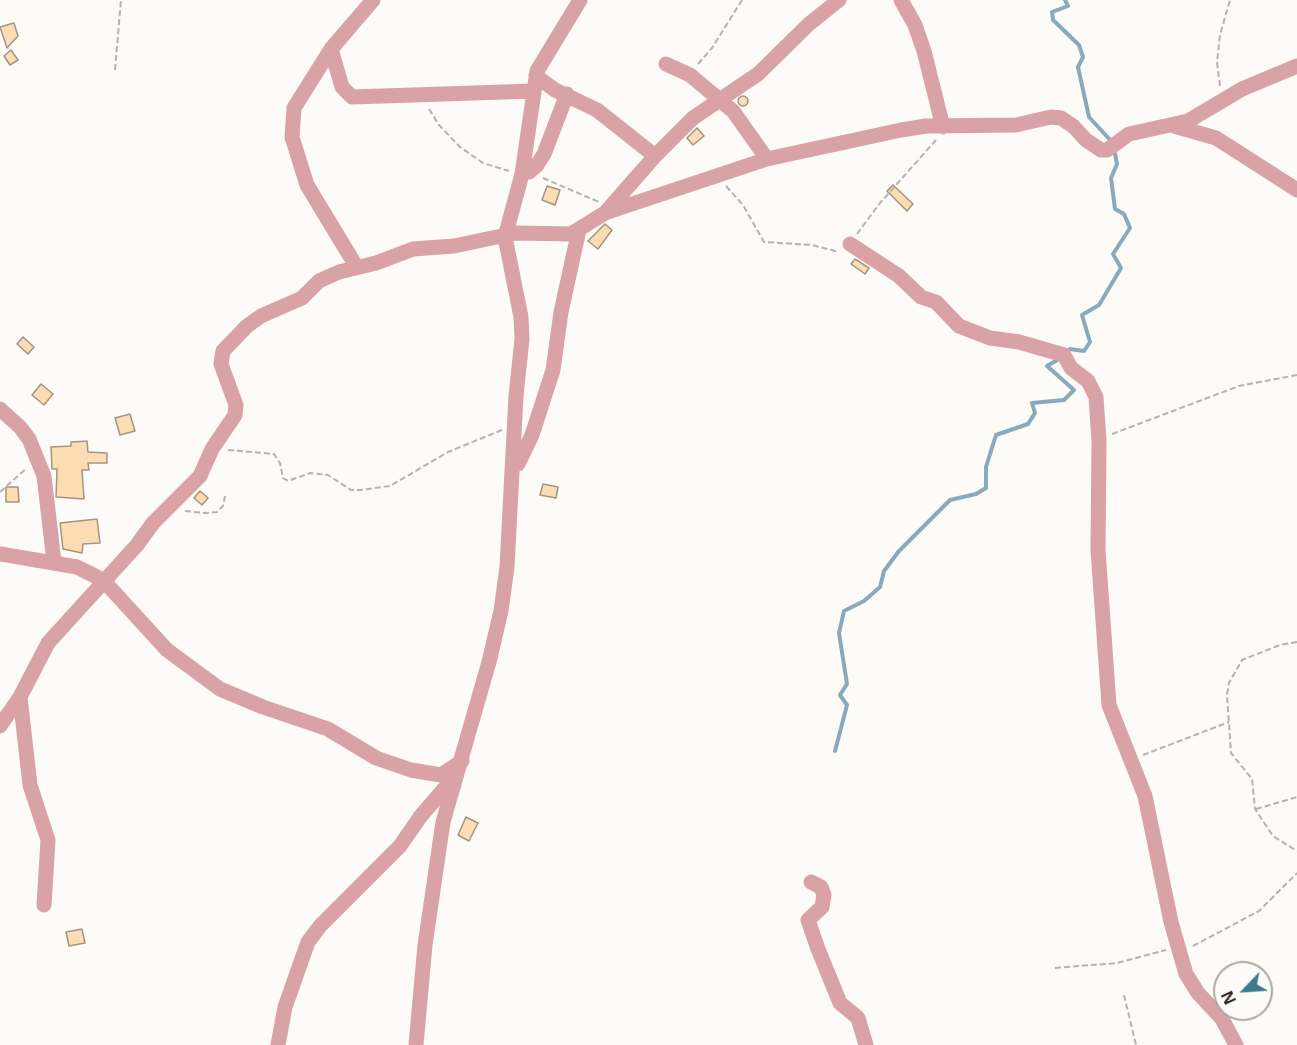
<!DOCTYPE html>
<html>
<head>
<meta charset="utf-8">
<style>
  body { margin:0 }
  #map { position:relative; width:1297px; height:1045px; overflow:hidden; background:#fdfbf7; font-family:"Open Sans",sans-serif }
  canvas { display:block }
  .north { position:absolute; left:1213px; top:961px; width:60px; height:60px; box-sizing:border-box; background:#fdfbf7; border:2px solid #aba7a2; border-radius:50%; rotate:245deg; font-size:16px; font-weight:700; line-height:24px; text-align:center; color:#2f2a23 }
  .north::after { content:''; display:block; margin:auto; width:21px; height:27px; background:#3b7c8e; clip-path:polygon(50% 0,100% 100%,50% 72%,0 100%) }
</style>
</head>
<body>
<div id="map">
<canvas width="1297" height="1045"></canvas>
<div class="north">N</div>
</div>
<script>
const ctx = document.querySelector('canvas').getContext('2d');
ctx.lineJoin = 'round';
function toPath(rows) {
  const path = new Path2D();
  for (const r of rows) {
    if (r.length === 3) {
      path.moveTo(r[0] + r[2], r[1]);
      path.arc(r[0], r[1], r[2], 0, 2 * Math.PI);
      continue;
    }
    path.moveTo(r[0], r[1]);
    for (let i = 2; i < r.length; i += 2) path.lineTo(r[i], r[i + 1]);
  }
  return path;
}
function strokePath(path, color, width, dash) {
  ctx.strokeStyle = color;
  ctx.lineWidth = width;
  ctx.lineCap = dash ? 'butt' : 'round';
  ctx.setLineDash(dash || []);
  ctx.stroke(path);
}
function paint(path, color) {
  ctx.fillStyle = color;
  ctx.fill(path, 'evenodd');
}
strokePath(toPath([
  [1065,0,1068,6,1052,12,1053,20,1079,45,1083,57,1078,67,1089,117,1112,142],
  [1067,352,1070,349,1084,351,1090,342,1082,315,1099,305,1121,268,1113,254,1130,228,1124,214,1115,209,1111,178,1117,164,1114,149],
  [835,751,847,705,840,695,847,684,839,633,844,611,864,601,880,587,884,571,899,551,950,500,976,494,986,488,986,467,996,435,1028,424,1035,413,1032,403,1064,400,1074,390,1047,366,1059,359]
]), '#89aabc', 4);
const building = toPath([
  [14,23,18,36,7,48,0,27,14,23],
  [11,50,18,60,10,65,4,56,11,50],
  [743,101,5],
  [697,128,704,136,693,145,687,138,697,128],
  [893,185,913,204,907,211,887,191,893,185],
  [547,186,560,190,555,205,542,200,547,186],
  [605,224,612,230,598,249,588,241,605,224],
  [855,259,869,268,865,274,851,264,855,259],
  [23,337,34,347,28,354,17,344,23,337],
  [41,384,53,394,44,405,32,395,41,384],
  [130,414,135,431,120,435,115,418,130,414],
  [87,441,88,452,107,453,107,463,88,463,89,470,82,470,84,499,56,497,57,469,52,469,51,447,71,446,71,442,87,441],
  [543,484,558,487,556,498,540,495,543,484],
  [6,487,18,487,19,502,6,502,6,487],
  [200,491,208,498,202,505,194,498,200,491],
  [97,519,100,543,83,544,82,553,63,549,60,523,97,519],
  [466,817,478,823,469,841,458,835,466,817],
  [82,929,85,943,69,946,66,932,82,929]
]);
paint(building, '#fcddb3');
strokePath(building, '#a29584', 1.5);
strokePath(toPath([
  [698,64,712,48,742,0],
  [115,70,121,0],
  [1220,86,1217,62,1220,35,1230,0],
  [429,109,439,125,460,147,483,163,509,171],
  [543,178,599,202],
  [726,186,743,205,764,242,812,245,839,252],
  [857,234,880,203,936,140],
  [1112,434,1239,386,1297,375],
  [228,450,274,454,280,463,283,478,288,481,310,473,328,475,351,490,361,490,390,486,448,452,502,430],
  [0,492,27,468],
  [185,511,205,513,217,512,223,506,225,496],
  [1297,642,1280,645,1242,660,1229,683,1227,695,1231,753,1252,779,1255,809,1273,836,1297,851],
  [1143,755,1229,722],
  [1256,809,1297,797],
  [1193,946,1259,911,1297,873],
  [1055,968,1117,963,1166,950],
  [1124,995,1136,1045]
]), '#b6b3ae', 2, [6, 3]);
strokePath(toPath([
  [901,0,915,25,924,51,943,127],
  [331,49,342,87,352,97,534,91],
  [666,64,690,75,733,111,767,159],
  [536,76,555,90,597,110,655,156],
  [1174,126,1216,138,1297,190],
  [529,172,537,165,544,154,567,94],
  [605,213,655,156,693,118,758,74,809,24,839,0],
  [850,244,899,276,921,297,936,302,959,326,990,338,1019,342,1064,355,1071,368,1088,381,1096,397,1099,441,1098,550,1109,705,1145,796,1171,922,1186,974,1198,993,1222,1019,1236,1045],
  [356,266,307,185,292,137,294,108,331,49,373,0],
  [0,409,20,427,29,439,44,476,54,562],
  [518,464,532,435,553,370,561,312,579,230],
  [0,554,77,567,103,580,167,650,220,689,263,707,328,729,376,758,411,770,441,775,462,761],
  [20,697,30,785,48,840,44,905],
  [0,726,20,697,48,643,137,545,153,523,200,476,212,449,235,415,236,405,221,364,223,351,247,326,261,316,302,298,319,281,339,272,376,263,413,249,454,246,516,233,571,234,605,213,767,159,901,130,926,126,1016,125,1051,117,1061,118,1073,126,1086,140,1101,150,1107,150,1129,134,1188,121,1242,89,1297,66],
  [811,882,821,887,824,895,822,907,808,920,818,949,840,1003,858,1018,866,1045],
  [278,1045,285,1007,308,942,320,926,400,846,420,817,444,789,454,785],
  [416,1045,425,945,443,822,489,662,501,611,507,567,516,396,522,339,521,317,505,237,522,174,537,71,580,0]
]), '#d8a2a6', 15);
</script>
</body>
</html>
